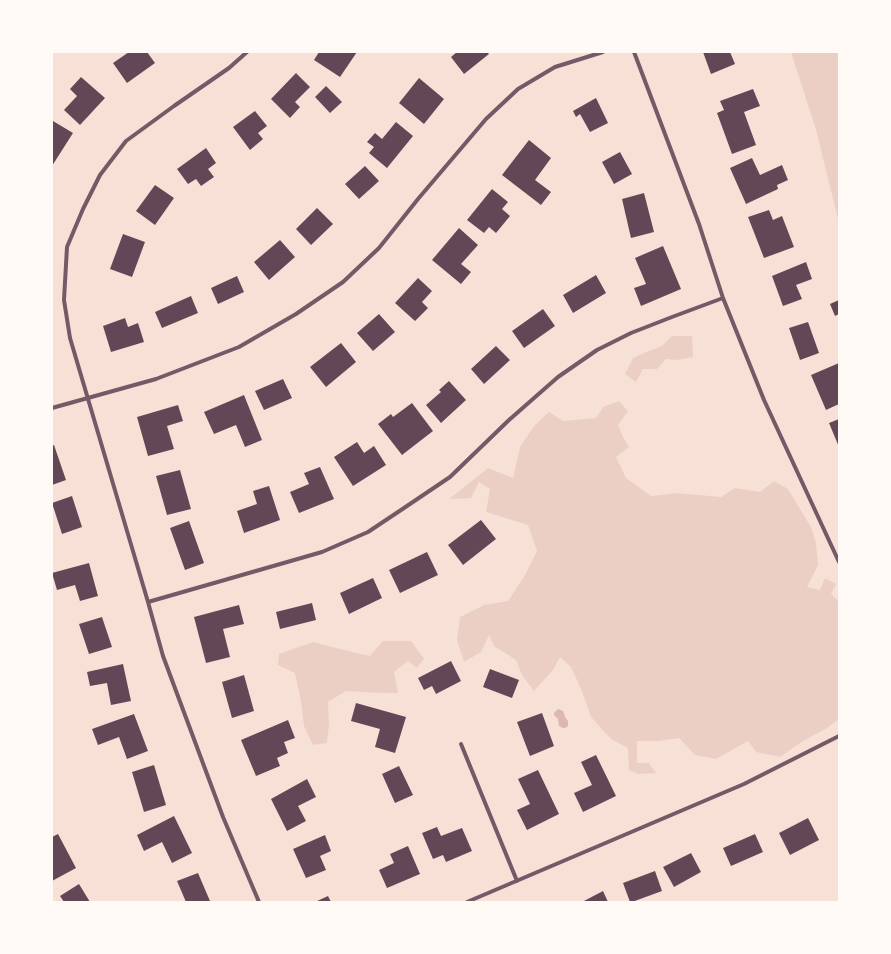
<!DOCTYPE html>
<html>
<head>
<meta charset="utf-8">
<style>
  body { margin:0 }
  #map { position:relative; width:891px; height:954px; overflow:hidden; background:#f7e1d7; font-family:Commissioner,sans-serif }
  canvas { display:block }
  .frame { position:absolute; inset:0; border:53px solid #fffaf5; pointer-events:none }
</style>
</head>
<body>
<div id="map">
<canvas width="891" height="954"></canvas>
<div class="frame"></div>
</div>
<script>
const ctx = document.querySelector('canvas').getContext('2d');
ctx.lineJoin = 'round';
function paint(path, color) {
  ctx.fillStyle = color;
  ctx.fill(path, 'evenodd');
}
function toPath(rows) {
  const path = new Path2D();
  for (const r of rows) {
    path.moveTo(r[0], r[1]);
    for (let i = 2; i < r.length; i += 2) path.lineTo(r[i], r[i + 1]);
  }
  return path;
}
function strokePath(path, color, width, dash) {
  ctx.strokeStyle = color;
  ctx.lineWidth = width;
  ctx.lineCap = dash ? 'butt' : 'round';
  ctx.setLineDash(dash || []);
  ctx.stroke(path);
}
paint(toPath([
  [791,52,839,52,839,223,816,130],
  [672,336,692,336,693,357,677,360,666,359,657,369,643,369,636,382,625,374,633,358,646,352,662,346],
  [619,401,628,411,618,425,623,437,629,447,616,457,626,478,651,496,677,493,721,497,735,488,760,492,774,481,788,489,811,527,816,543,818,565,807,587,820,590,825,578,836,584,831,594,839,602,839,719,827,728,803,741,780,757,756,752,748,741,716,759,695,755,679,738,659,741,637,741,637,763,649,763,656,773,638,774,629,770,628,748,611,739,591,717,582,691,571,667,560,657,553,670,534,691,522,675,516,660,494,646,489,635,481,652,464,662,457,640,460,617,484,605,508,601,525,575,537,551,528,525,486,512,490,489,479,482,471,498,449,499,488,468,513,478,520,447,534,426,549,412,563,421,596,418,603,407],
  [383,641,411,641,424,659,417,668,408,661,394,672,398,693,379,693,346,691,328,702,329,723,327,743,313,745,304,726,301,701,295,673,278,665,279,654,313,642,340,649,370,656]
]), '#ebcfc5');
paint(toPath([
  [558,709,563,711,564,713,565,717,568,721,568,726,565,728,563,728,559,726,558,719,554,715,554,713]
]), '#dcb8b0');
paint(toPath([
  [129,52,147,52,155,63,127,83,113,63],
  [319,52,357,52,340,77,314,60],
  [457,52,487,52,489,54,464,74,451,57],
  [703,52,730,52,735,64,711,74],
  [296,73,310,87,295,102,300,107,290,118,271,99],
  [81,77,105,98,80,125,64,110,77,96,70,89],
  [419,78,444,99,424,124,399,103],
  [326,86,342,102,330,113,315,97],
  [753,89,760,106,744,112,756,145,732,154,717,113,724,110,720,101],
  [596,98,608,123,590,132,580,114,576,117,573,111],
  [255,111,267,126,258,133,263,139,250,150,233,127],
  [53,121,73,133,52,166,52,122],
  [396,122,413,136,387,168,369,153,374,147,367,142,375,133,382,139],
  [529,140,551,158,535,180,551,192,541,205,502,175],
  [206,148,216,163,208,169,214,177,201,186,196,179,188,184,177,169],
  [620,152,632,174,614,184,602,162],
  [752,158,760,175,782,165,788,180,777,185,778,189,746,204,730,168],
  [365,166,379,181,359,199,345,184],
  [155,185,174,198,155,225,136,211],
  [492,189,508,202,502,209,510,216,496,233,489,227,484,233,467,220],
  [644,193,654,232,631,238,622,199],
  [317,208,333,224,311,245,296,229],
  [769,210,773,220,782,216,794,247,764,258,748,217],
  [459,228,478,245,461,264,471,272,461,284,432,260],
  [123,234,145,242,132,277,110,269],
  [280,240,295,257,269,280,254,262],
  [663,246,681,289,641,306,634,288,646,284,635,258],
  [806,262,812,279,796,285,802,299,783,306,772,276],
  [596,275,606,293,573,313,563,295],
  [237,276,244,292,218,304,211,288],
  [418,278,432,291,422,302,428,308,415,321,395,303],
  [191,296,198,313,162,328,155,312],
  [839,300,839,314,835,316,830,304],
  [543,309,555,326,524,348,512,331],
  [379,314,395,332,373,351,357,333],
  [125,318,128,327,138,323,144,342,111,352,103,326],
  [808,322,819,353,800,360,789,328],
  [341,343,356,362,326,387,310,367],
  [496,346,510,360,484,384,471,369],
  [839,363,839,404,826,410,811,375],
  [283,379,292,398,264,410,255,391],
  [449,381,466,400,441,423,426,405,441,392,439,390],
  [244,395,262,440,245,447,236,425,214,434,204,412],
  [412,403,433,431,402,455,378,424,391,414,393,417],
  [178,405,183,421,167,426,174,449,148,456,137,417],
  [839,419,839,447,829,423],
  [357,442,364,453,374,446,386,465,353,486,334,457],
  [54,445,66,480,52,485,52,446],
  [320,467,334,499,299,513,290,492,309,484,304,473],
  [180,470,191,509,167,515,156,476],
  [269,486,280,520,244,533,237,511,257,504,253,491],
  [72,496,82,527,62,534,52,503],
  [481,520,496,539,463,565,448,545],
  [189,521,204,563,185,570,170,528],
  [427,552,438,575,400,593,389,570],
  [89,563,98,596,80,601,75,585,57,590,52,573],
  [373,578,382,598,349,614,340,593],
  [312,603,316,620,280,629,276,612],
  [239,605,244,624,223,629,230,657,206,663,194,617],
  [102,617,112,647,89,654,79,624],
  [451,661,461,681,436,694,432,686,424,690,418,678],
  [123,664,131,701,111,705,107,683,90,686,87,672],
  [490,669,519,680,512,698,483,687],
  [244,675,254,711,232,718,222,682],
  [356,703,406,717,395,753,375,747,380,729,351,721],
  [542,713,554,746,530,756,517,722],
  [134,714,148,751,127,759,119,737,98,745,92,729],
  [288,720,295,738,284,742,288,753,277,758,280,766,256,776,241,740],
  [596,755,616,796,583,812,574,793,592,785,581,762],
  [154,765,166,805,144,812,132,772],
  [399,766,413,795,395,803,382,774],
  [538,770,559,814,527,830,517,810,530,804,518,779],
  [307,779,316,797,298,806,306,821,287,831,271,799],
  [174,816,192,853,172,863,162,842,144,851,137,835],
  [808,818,819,840,790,855,779,833],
  [437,827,441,836,462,828,472,851,446,862,443,855,433,859,422,833],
  [58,834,76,868,52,881,52,837],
  [755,834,763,852,731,866,723,848],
  [325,835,331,851,320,856,326,870,306,878,293,849],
  [408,846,420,874,387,888,379,870,394,863,390,854],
  [691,853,701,872,674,887,663,867],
  [655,871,662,891,632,902,630,902,623,883],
  [198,873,210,901,186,902,177,881],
  [79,884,90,902,64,902,60,896],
  [603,891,608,902,582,902],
  [328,896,331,902,315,902]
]), '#644757');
strokePath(toPath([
  [247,52,229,68,174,106,126,141,100,175,83,209,67,247,64,300,70,338,148,602,163,656,223,817,259,902],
  [634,52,699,224,723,298,764,400,839,562],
  [52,408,156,379,239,347,296,314,343,282,379,248,418,199,486,119,518,89,555,67,603,52],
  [148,602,322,552,368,532,404,508,450,477,509,420,558,377,597,350,631,333,672,317,723,298],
  [461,744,517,881],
  [467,902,744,784,839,736]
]), '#755966', 4);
</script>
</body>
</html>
